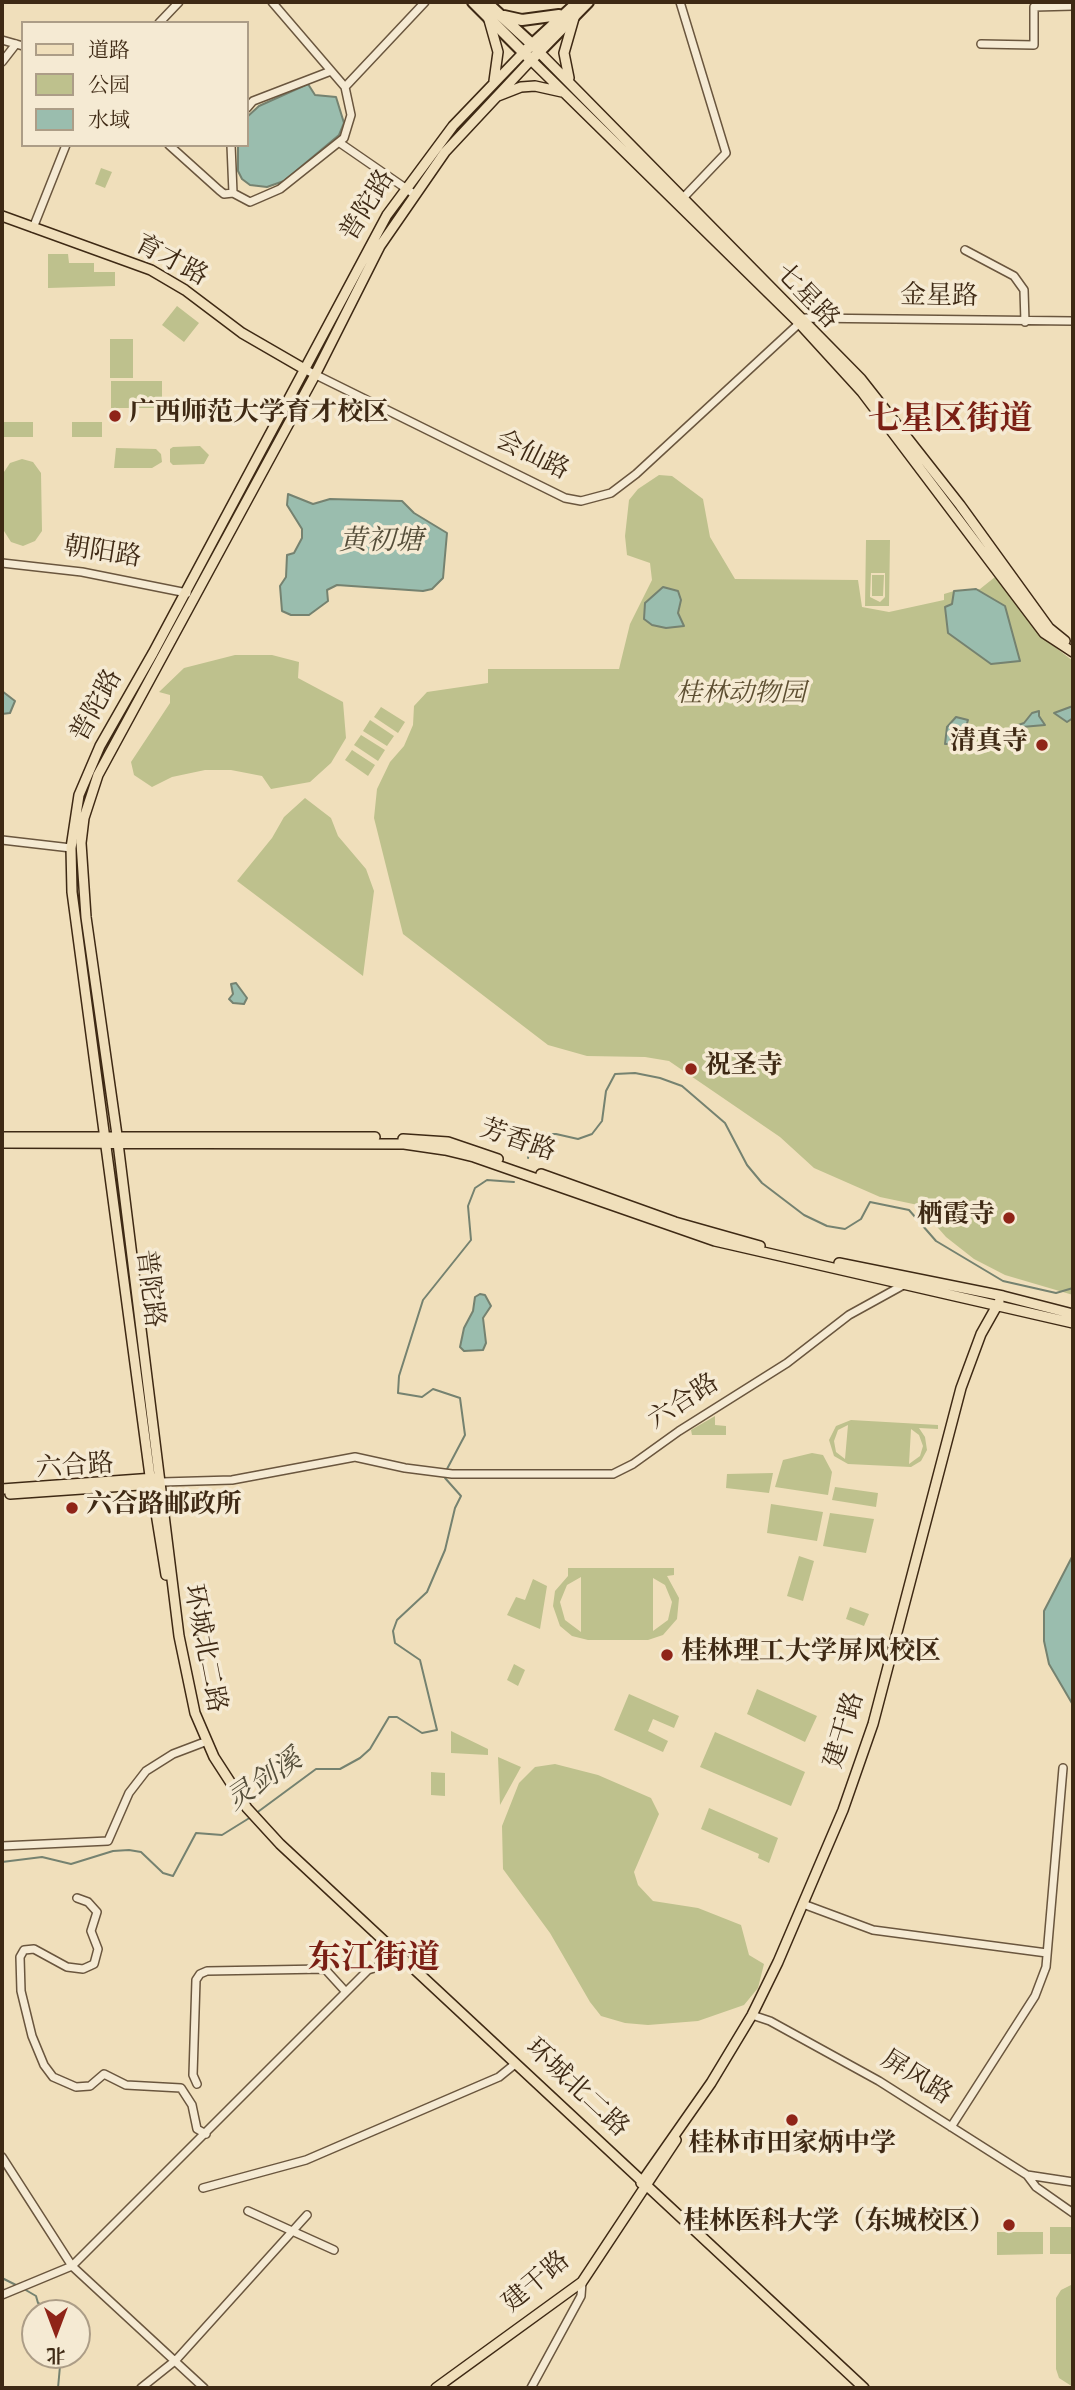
<!DOCTYPE html>
<html>
<head>
<meta charset="utf-8">
<style>
  body { margin:0 }
  #map { position:relative; width:1075px; height:2390px; overflow:hidden; background:#f0dfbb; font-family:"Sorts Mill Goudy","Noto Serif SC",serif }
  canvas { display:block }
  .frame { position:absolute; inset:0; border:4px solid #3e2914; pointer-events:none }
  .legend { position:absolute; left:21px; top:21px; width:228px; height:126px; box-sizing:border-box; background:#f5ead3; border:2px solid #ac9d87; margin:0; padding:9px 12px; list-style:none; font-size:21px; color:#3e2914 }
  .legend li { display:flex; align-items:center; gap:14px; height:35px }
  .legend b { width:35px; border:2px solid #ac9d87 }
  .north { position:absolute; left:21px; top:2299px; width:70px; height:70px; box-sizing:border-box; background:#f5ead3; border:2px solid #ac9d87; border-radius:50%; rotate:180deg; font-size:19px; font-weight:700; line-height:28px; text-align:center; color:#3e2914 }
  .north::after { content:''; display:block; margin:auto; width:24px; height:32px; background:#8f2418; clip-path:polygon(50% 0,100% 100%,50% 72%,0 100%) }
</style>
</head>
<body>
<div id="map">
<canvas width="1075" height="2390"></canvas>
<div class="frame"></div>
<ul class="legend">
<li><b style="height:9px;background:#f0dfbb"></b>道路</li>
<li><b style="height:19px;background:#bec18d"></b>公园</li>
<li><b style="height:19px;background:#9abdae"></b>水域</li>
</ul>
<div class="north">北</div>
</div>
<script>
const ctx = document.querySelector('canvas').getContext('2d');
ctx.lineJoin = 'round';
function paint(path, color) {
  ctx.fillStyle = color;
  ctx.fill(path, 'evenodd');
}
function toPath(rows) {
  const path = new Path2D();
  for (const r of rows) {
    path.moveTo(r[0], r[1]);
    for (let i = 2; i < r.length; i += 2) path.lineTo(r[i], r[i + 1]);
  }
  return path;
}
function strokePath(path, color, width, dash) {
  ctx.strokeStyle = color;
  ctx.lineWidth = width;
  ctx.lineCap = dash ? 'butt' : 'round';
  ctx.setLineDash(dash || []);
  ctx.stroke(path);
}
function drawText(font, color, halo, rows, align = 'center') {
  ctx.font = font + ' "Sorts Mill Goudy","Noto Serif SC",serif';
  ctx.lineWidth = 7;
  ctx.setLineDash([]);
  ctx.textBaseline = 'middle';
  ctx.strokeStyle = halo;
  ctx.fillStyle = color;
  for (const [text, x, y, turn = 0] of rows) {
    ctx.save();
    ctx.translate(x, y);
    ctx.rotate((+turn || 0) * Math.PI / 180);
    ctx.textAlign = isNaN(turn) ? turn : align;
    if (halo) ctx.strokeText(text, 0, 0);
    ctx.fillText(text, 0, 0);
    ctx.restore();
  }
}
paint(toPath([
  [101,168,112,172,105,188,95,184],
  [48,254,68,254,69,263,94,263,94,272,115,272,115,286,48,288],
  [177,306,199,323,184,342,162,325],
  [110,339,133,339,133,378,110,378],
  [111,381,162,381,162,408,111,408],
  [3,422,33,422,33,437,3,437],
  [72,422,102,422,102,437,72,437],
  [200,446,209,455,204,464,173,465,170,462,170,449,173,447],
  [116,448,156,449,161,454,162,462,152,468,114,468],
  [22,459,33,462,41,473,42,531,35,541,23,546,11,542,4,531,4,472,10,463],
  [659,475,672,476,703,499,710,537,735,579,858,580,862,607,889,612,944,600,944,594,954,591,980,589,995,577,1042,637,1073,661,1073,1295,1005,1275,974,1259,946,1237,918,1205,880,1197,814,1168,780,1137,669,1061,645,1057,587,1056,548,1045,403,934,374,818,377,789,390,762,404,746,413,725,414,706,427,692,488,683,488,669,619,669,630,624,652,580,650,563,627,555,625,536,629,500,638,489],
  [866,540,890,540,889,606,865,606],
  [871,573,885,573,885,597,880,602,870,597],
  [872,575,884,575,883,596,872,596],
  [235,655,272,655,299,662,298,678,343,702,346,738,331,763,310,782,271,789,262,776,231,770,205,770,172,777,152,787,134,775,131,762,170,703,170,695,159,692,184,668],
  [381,707,405,722,398,733,374,717],
  [370,720,394,736,387,746,363,731],
  [361,735,385,750,378,761,354,745],
  [352,750,375,765,368,776,345,760],
  [305,798,331,818,338,836,366,869,374,891,363,976,237,881,272,838,284,817],
  [715,1416,715,1425,726,1426,726,1435,692,1435,691,1430],
  [851,1420,938,1425,938,1429,919,1428,925,1437,927,1450,921,1461,911,1467,848,1464,834,1456,829,1440,836,1426],
  [848,1425,845,1459,836,1452,834,1441,838,1430],
  [911,1429,919,1435,923,1446,920,1456,909,1464],
  [812,1453,823,1455,832,1472,828,1495,775,1487,783,1460],
  [773,1473,769,1493,726,1488,727,1474],
  [835,1487,878,1493,876,1507,832,1500],
  [771,1504,823,1512,817,1541,767,1533],
  [830,1513,874,1519,866,1553,823,1546],
  [799,1556,814,1561,803,1601,787,1596],
  [568,1568,674,1568,674,1575,667,1576,679,1598,677,1619,663,1635,648,1640,588,1640,572,1636,560,1626,553,1606,555,1591,568,1576],
  [581,1577,581,1632,565,1620,560,1602,567,1585],
  [653,1578,665,1585,672,1602,668,1620,653,1631],
  [533,1579,547,1586,540,1629,507,1615,516,1597,525,1600],
  [850,1607,869,1614,864,1626,846,1619],
  [514,1664,525,1670,518,1686,507,1680],
  [757,1689,817,1716,805,1742,747,1714],
  [629,1694,679,1716,674,1728,653,1719,648,1731,668,1741,663,1752,614,1730],
  [451,1731,488,1749,488,1755,451,1753],
  [715,1732,805,1772,791,1806,700,1767],
  [498,1757,521,1767,500,1805],
  [555,1764,598,1775,651,1798,659,1814,634,1872,638,1885,653,1901,698,1908,741,1925,749,1955,764,1964,758,1988,744,2005,698,2021,648,2025,625,2023,601,2016,590,2002,550,1933,503,1869,502,1826,519,1783,535,1767],
  [431,1772,445,1773,445,1796,431,1795],
  [709,1808,778,1838,769,1863,758,1858,759,1854,701,1829],
  [1050,2227,1073,2227,1073,2254,1050,2254],
  [997,2232,1043,2232,1043,2254,997,2255],
  [1073,2284,1073,2387,1059,2378,1056,2369,1056,2298,1061,2290]
]), '#bec18d');
const water = toPath([
  [308,84,315,95,336,97,344,123,339,135,284,181,267,187,250,185,242,179,238,171,238,145,247,145,247,117,259,106,308,84],
  [288,494,313,504,330,499,402,501,414,513,447,533,443,578,432,589,423,591,337,585,327,590,328,601,309,615,291,615,282,611,280,586,286,577,287,555,294,553,302,538,302,529,287,505,288,494],
  [663,587,678,591,681,600,678,613,684,626,666,628,652,625,644,619,645,603,663,587],
  [976,589,1005,606,1020,661,991,664,948,633,945,607,952,604,954,591,976,589],
  [2,691,15,701,10,713,2,714,2,691],
  [1073,706,1073,718,1067,722,1054,713,1073,706],
  [1039,711,1039,716,1045,725,1010,728,1024,723,1032,713,1039,711],
  [956,717,968,720,964,733,954,735,948,744,945,744,947,727,956,717],
  [236,983,247,998,244,1004,233,1003,229,999,233,994,231,984,236,983],
  [480,1294,485,1295,491,1306,483,1318,486,1343,483,1350,464,1351,460,1347,464,1328,473,1311,475,1297,480,1294],
  [1073,1555,1073,1705,1049,1664,1044,1641,1044,1611,1073,1555]
]);
paint(water, '#9abdae');
strokePath(water, '#758270', 2);
strokePath(toPath([
  [528,1158,530,1143,541,1134,556,1134,578,1139,592,1134,602,1121,606,1091,615,1074,635,1073,660,1078,682,1086,725,1123,747,1165,762,1183,804,1215,827,1226,845,1229,861,1219,870,1202,909,1210,936,1241,1003,1281,1056,1293,1073,1288],
  [447,1469,465,1435,460,1398,433,1389,422,1397,398,1393,399,1376,423,1300,471,1240,468,1206,475,1188,487,1180,514,1182],
  [255,1814,316,1769,340,1769,360,1758,370,1749,389,1717,397,1717,422,1733,437,1730,420,1660,395,1643,393,1631,397,1620,427,1592,445,1550,455,1508,461,1496,445,1478,445,1474],
  [2,1862,42,1857,71,1864,113,1851,129,1850,141,1852,163,1873,173,1876,196,1833,222,1835,251,1817],
  [2,2278,16,2285],
  [24,2289,36,2296,38,2303,59,2313],
  [58,2388,61,2355]
]), '#758270', 2);
const minor = toPath([
  [272,2,345,87],
  [680,2,726,153,684,197],
  [159,23,179,2],
  [2,40,23,46],
  [981,44,1034,45,1034,7,1073,6],
  [2,62,16,44],
  [247,108,253,101,331,71],
  [340,143,414,194],
  [169,145,219,190,224,194,233,193],
  [231,145,233,193,250,202,280,189,344,138,351,115,345,87,425,2],
  [33,228,66,145],
  [965,250,1014,276,1024,290,1025,322],
  [306,370,565,498,581,501,611,493,636,474,805,318,1073,321],
  [2,563,82,572,187,593],
  [2,840,71,848],
  [162,1482,232,1480,355,1457,405,1468,452,1474,613,1474,633,1464,679,1431,787,1363,849,1315,907,1283],
  [2,1846,108,1841,129,1793,146,1771,173,1754,202,1743],
  [77,1898,88,1902,97,1912,91,1931,98,1949,94,1964,83,1969,67,1967,34,1949,24,1950,20,1957,21,1991,32,2036,44,2065,53,2077,76,2087,90,2086,104,2074,126,2085,181,2088,192,2105,197,2129,206,2134],
  [803,1904,873,1930,1047,1953],
  [752,2015,770,2021,879,2081,1027,2175,1036,2187,1073,2213],
  [197,2084,193,2075,196,1980,200,1974,207,1971,325,1969,345,1991],
  [951,2127,1035,1996,1046,1967,1063,1768],
  [2,2157,72,2266,204,2388],
  [1027,2175,1073,2182],
  [203,2188,306,2160,499,2077,515,2064],
  [248,2211,334,2250],
  [2,2295,72,2266,368,1970,402,1959],
  [141,2388,176,2360,307,2215],
  [531,2388,581,2296,582,2282]
]);
const major = toPath([
  [489,20,498,52,494,81],
  [539,52,861,379,960,505,1049,628,1065,641],
  [569,78,564,53,574,18],
  [498,96,521,87,535,86,562,92],
  [2,216,151,270,185,290,242,333,306,370],
  [2,1137,375,1137],
  [403,1139,448,1142,498,1159],
  [2,1143,404,1144,445,1150,474,1157,715,1241,1073,1323],
  [541,1174,675,1222,760,1246],
  [839,1263,1003,1296,1073,1314],
  [2,1489,154,1478],
  [10,1494,154,1484],
  [166,1575,150,1476,72,892,71,848,79,795,100,746,153,653,387,215,453,126,524,52],
  [641,2183,711,2083,752,2015,778,1962,843,1810,873,1724,961,1388,981,1334,999,1302],
  [436,2388,582,2282,676,2140],
  [864,2388,280,1844,247,1808,214,1757,195,1713,179,1636,117,1135,86,917,81,843,84,818,98,775,315,375,380,246,445,152,531,60,799,323,862,392,1044,633,1073,652]
]);
const highway = toPath([
  [473,2,531,60,588,2],
  [486,2,535,47],
  [504,16,522,20,559,15],
  [524,52,578,2]
]);
strokePath(minor, '#6a563e', 10);
strokePath(major, '#3e2914', 12);
strokePath(highway, '#3e2914', 14);
strokePath(minor, '#f5ead3', 7);
strokePath(major, '#f0dfbb', 9);
strokePath(highway, '#f0dfbb', 10);
for (const [x, y, r, color] of [
  [115,416,7,"#8f2418"],
  [1042,745,7,"#8f2418"],
  [691,1069,7,"#8f2418"],
  [1009,1218,7,"#8f2418"],
  [72,1508,7,"#8f2418"],
  [667,1655,7,"#8f2418"],
  [792,2120,7,"#8f2418"],
  [1009,2225,7,"#8f2418"]
]) {
  const dot = new Path2D();
  dot.arc(x, y, r, 0, 2 * Math.PI);
  ctx.fillStyle = color;
  ctx.fill(dot);
  strokePath(dot, '#f5ead3', 2.5);
}
drawText('26px', '#3e2914', '#f5ead3', [
  ["普陀路",370,207,-58],
  ["育才路",170,263,28],
  ["七星路",805,298,46],
  ["金星路",939,299,1],
  ["会仙路",531,458,26],
  ["朝阳路",102,555,9],
  ["普陀路",99,707,-61],
  ["芳香路",517,1143,19],
  ["普陀路",147,1289,83],
  ["六合路",685,1404,-33],
  ["六合路",75,1469,-4],
  ["环城北二路",202,1649,79],
  ["建干路",847,1731,-73],
  ["屏风路",915,2080,32],
  ["环城北二路",575,2090,43],
  ["建干路",538,2284,-40]
]);
drawText('bold 26px', '#3e2914', '#f5ead3', [
  ["广西师范大学育才校区",129,416],
  ["清真寺",1028,745,"right"],
  ["祝圣寺",705,1069],
  ["栖霞寺",995,1218,"right"],
  ["六合路邮政所",86,1508],
  ["桂林理工大学屏风校区",681,1655],
  ["桂林市田家炳中学",792,2147,"center"],
  ["桂林医科大学（东城校区）",995,2225,"right"]
], 'left');
drawText('italic 26px', '#5e4f32', '#f5ead3', [
  ["桂林动物园",741,697]
]);
drawText('italic 28px', '#554e3a', '#f5ead3', [
  ["黄初塘",381,544],
  ["灵剑溪",266,1783,-34]
]);
drawText('bold 33px', '#7a1f14', '#f5ead3', [
  ["七星区街道",950,423],
  ["东江街道",374,1962]
]);
</script>
</body>
</html>
